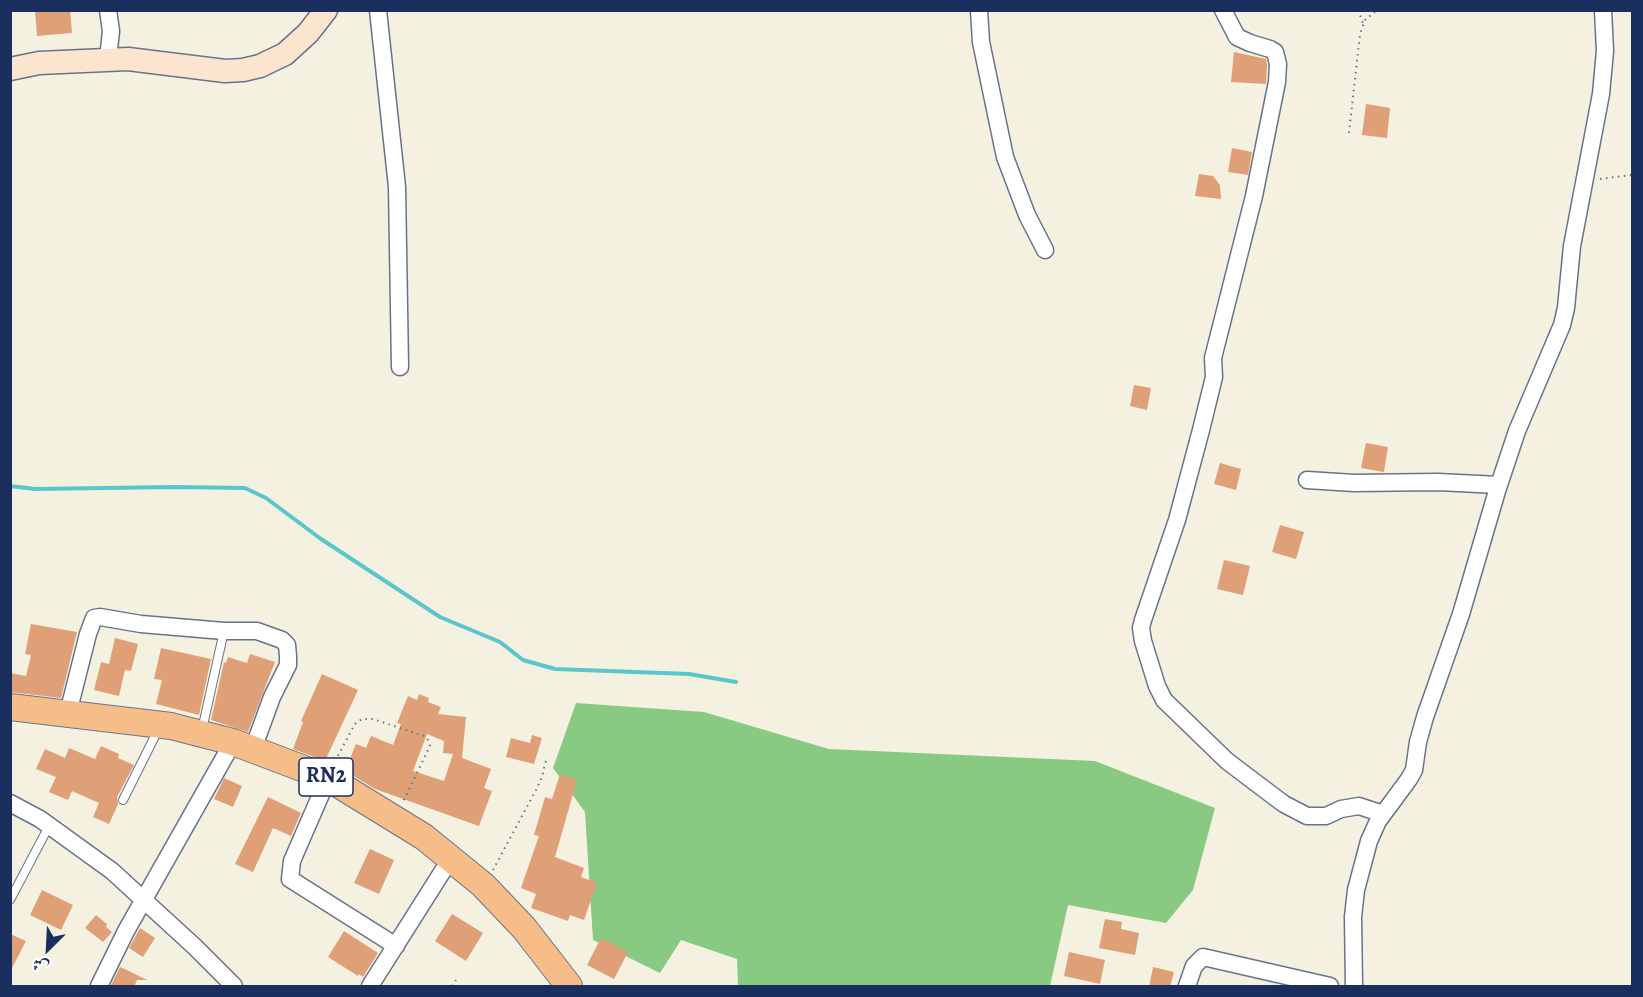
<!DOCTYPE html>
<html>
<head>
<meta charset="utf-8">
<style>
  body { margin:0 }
  #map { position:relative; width:1643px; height:997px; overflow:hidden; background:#f5f1e0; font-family:Alegreya,Amiri,serif }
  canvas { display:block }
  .frame { position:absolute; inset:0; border:12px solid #1b2f5e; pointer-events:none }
  .north { position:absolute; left:18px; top:919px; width:60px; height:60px; -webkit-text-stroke:4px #fff; paint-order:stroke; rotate:204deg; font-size:16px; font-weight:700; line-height:24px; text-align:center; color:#1b2f5e }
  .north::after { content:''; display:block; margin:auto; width:21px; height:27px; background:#1b2f5e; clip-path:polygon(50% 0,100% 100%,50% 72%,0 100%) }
</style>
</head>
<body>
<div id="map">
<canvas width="1643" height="997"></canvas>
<div class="frame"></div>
<div class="north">ش</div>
</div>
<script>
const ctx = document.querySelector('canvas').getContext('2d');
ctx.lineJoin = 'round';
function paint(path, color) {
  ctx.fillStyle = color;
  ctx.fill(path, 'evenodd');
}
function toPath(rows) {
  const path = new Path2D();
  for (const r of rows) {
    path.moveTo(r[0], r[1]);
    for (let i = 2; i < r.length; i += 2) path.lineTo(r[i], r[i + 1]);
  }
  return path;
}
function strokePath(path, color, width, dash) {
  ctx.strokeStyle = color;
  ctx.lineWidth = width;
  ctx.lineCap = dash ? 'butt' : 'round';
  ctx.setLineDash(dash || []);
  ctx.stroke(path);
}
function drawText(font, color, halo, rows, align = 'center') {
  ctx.font = font + ' Alegreya,serif';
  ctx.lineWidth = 5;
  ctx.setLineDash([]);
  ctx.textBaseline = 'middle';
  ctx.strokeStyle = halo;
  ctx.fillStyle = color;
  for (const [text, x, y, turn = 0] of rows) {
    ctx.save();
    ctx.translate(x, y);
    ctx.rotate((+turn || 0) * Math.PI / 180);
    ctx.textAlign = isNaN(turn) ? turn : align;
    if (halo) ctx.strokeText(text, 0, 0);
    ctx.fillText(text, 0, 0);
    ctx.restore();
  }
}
paint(toPath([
  [576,703,704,712,829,749,1095,761,1215,808,1193,890,1166,923,1068,905,1050,986,738,986,737,959,681,940,660,973,593,940,585,812,553,768]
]), '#89ca82');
strokePath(toPath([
  [10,486,35,489,175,487,245,488,266,498,321,539,440,617,500,642,523,660,555,669,689,674,736,682]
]), '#59c6cc', 4);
paint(toPath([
  [35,10,70,10,72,33,37,36],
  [1234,52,1266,59,1267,65,1266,84,1231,82],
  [1366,104,1390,108,1387,138,1362,135],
  [1232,148,1252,152,1248,175,1228,172],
  [1199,174,1213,176,1220,185,1221,199,1195,196],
  [1134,385,1151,388,1147,410,1130,406],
  [1366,443,1388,447,1384,472,1361,468],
  [1220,463,1241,469,1236,490,1214,484],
  [1280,525,1304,532,1296,559,1272,552],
  [1224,560,1250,566,1243,595,1217,589],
  [31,624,77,632,61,698,10,692,10,673,26,676,31,655,25,654],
  [115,638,138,644,131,671,125,670,119,696,94,690,101,662,109,664],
  [161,648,211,659,199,715,156,704,162,680,154,679],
  [250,654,275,662,248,732,211,720,224,662,226,663,228,657,247,663],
  [322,674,358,690,325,761,293,749,303,722,301,721],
  [419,694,429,698,428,702,441,707,438,714,466,717,462,758,491,769,484,788,492,791,479,826,375,789,345,771,356,744,366,748,371,736,393,745,401,724,397,723,408,696,417,700],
  [427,734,444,741,443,753,453,754,444,781,413,771],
  [532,735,542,738,534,764,506,757,511,738,530,743],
  [101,746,119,754,118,758,134,765,117,797,118,804,109,824,93,817,99,803,72,791,68,800,49,792,56,777,36,769,45,749,65,758,69,748,95,759],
  [560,774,577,780,555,857,584,868,581,877,597,883,584,920,570,915,568,921,531,908,536,894,521,888,539,836,534,835,545,797,552,799],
  [224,778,242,786,233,807,214,799],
  [268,797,301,813,291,836,273,828,253,872,235,864],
  [370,849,394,860,379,894,354,883],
  [42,890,73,905,61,930,30,915],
  [452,914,483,933,466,961,435,941],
  [96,915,107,924,106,927,112,932,103,942,85,928],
  [1105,919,1122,922,1121,929,1139,933,1135,955,1099,948],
  [140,928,155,938,143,957,129,948],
  [344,931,378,953,363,977,359,974,358,976,328,957],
  [10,934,26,941,10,972],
  [601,938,628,952,614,979,587,965],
  [1069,952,1105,960,1100,984,1064,976],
  [120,967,127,970,147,980,137,980,134,987,110,987],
  [1153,967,1174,972,1170,987,1149,987]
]), '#df9f77');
const lane = toPath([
  [202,730,224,631],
  [123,800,159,728],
  [10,900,49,826]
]);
const street = toPath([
  [378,10,397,187,400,367],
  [979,10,981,42,1005,157,1027,215,1045,250],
  [1223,10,1237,37,1250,43,1270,49,1275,52,1278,64,1277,82,1254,196,1213,358,1214,377,1201,430,1177,520,1143,620,1141,628,1143,641,1157,686,1164,700,1227,761,1260,786,1284,804,1307,816,1326,816,1341,809,1359,806,1383,814],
  [108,59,111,31,108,10],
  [1307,480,1354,483,1438,482,1499,485],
  [68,713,88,634,94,618,100,617,141,624,224,631,257,631,282,640,287,645,288,656,288,665,272,697,253,749],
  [328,778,292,861,290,879,396,946],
  [10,803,40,819,112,871,195,947,234,986],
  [99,986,126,931,233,742],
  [370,986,451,858],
  [1187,986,1194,966,1203,957,1330,986],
  [1354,986,1353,917,1356,890,1369,841,1378,821,1409,779,1414,770,1418,742,1425,717,1461,614,1497,491,1517,431,1562,325,1566,308,1572,246,1601,94,1605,51,1603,10]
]);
const secondary = toPath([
  [10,69,39,63,128,59,225,71,243,70,260,66,285,54,308,33,326,10]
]);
const primary = toPath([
  [10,707,171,726,233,742,328,778,424,837,483,885,524,928,569,986]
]);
strokePath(lane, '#67738c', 10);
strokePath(street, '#67738c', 19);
strokePath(secondary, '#67738c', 25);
strokePath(primary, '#67738c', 28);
strokePath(toPath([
  [1358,10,1363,23],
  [1349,133,1360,34,1365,20,1377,10],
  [1600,179,1632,175],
  [335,761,355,724,362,719,373,719,424,736,428,740,430,746,403,802],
  [493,870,536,790,542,777,546,760],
  [452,986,456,980]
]), '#67738c', 2, [1.5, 4.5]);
strokePath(lane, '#fff', 8);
strokePath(street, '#fff', 16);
strokePath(secondary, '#fce5cf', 22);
strokePath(primary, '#f7bd88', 26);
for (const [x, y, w] of [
  [326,777,54]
]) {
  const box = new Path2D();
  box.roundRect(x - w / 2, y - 19, w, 38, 4.5);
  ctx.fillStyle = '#fff';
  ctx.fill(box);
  strokePath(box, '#1b2f5e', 1.5);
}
drawText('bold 22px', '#1b2f5e', null, [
  ["RN2",326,777]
]);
</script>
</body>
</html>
